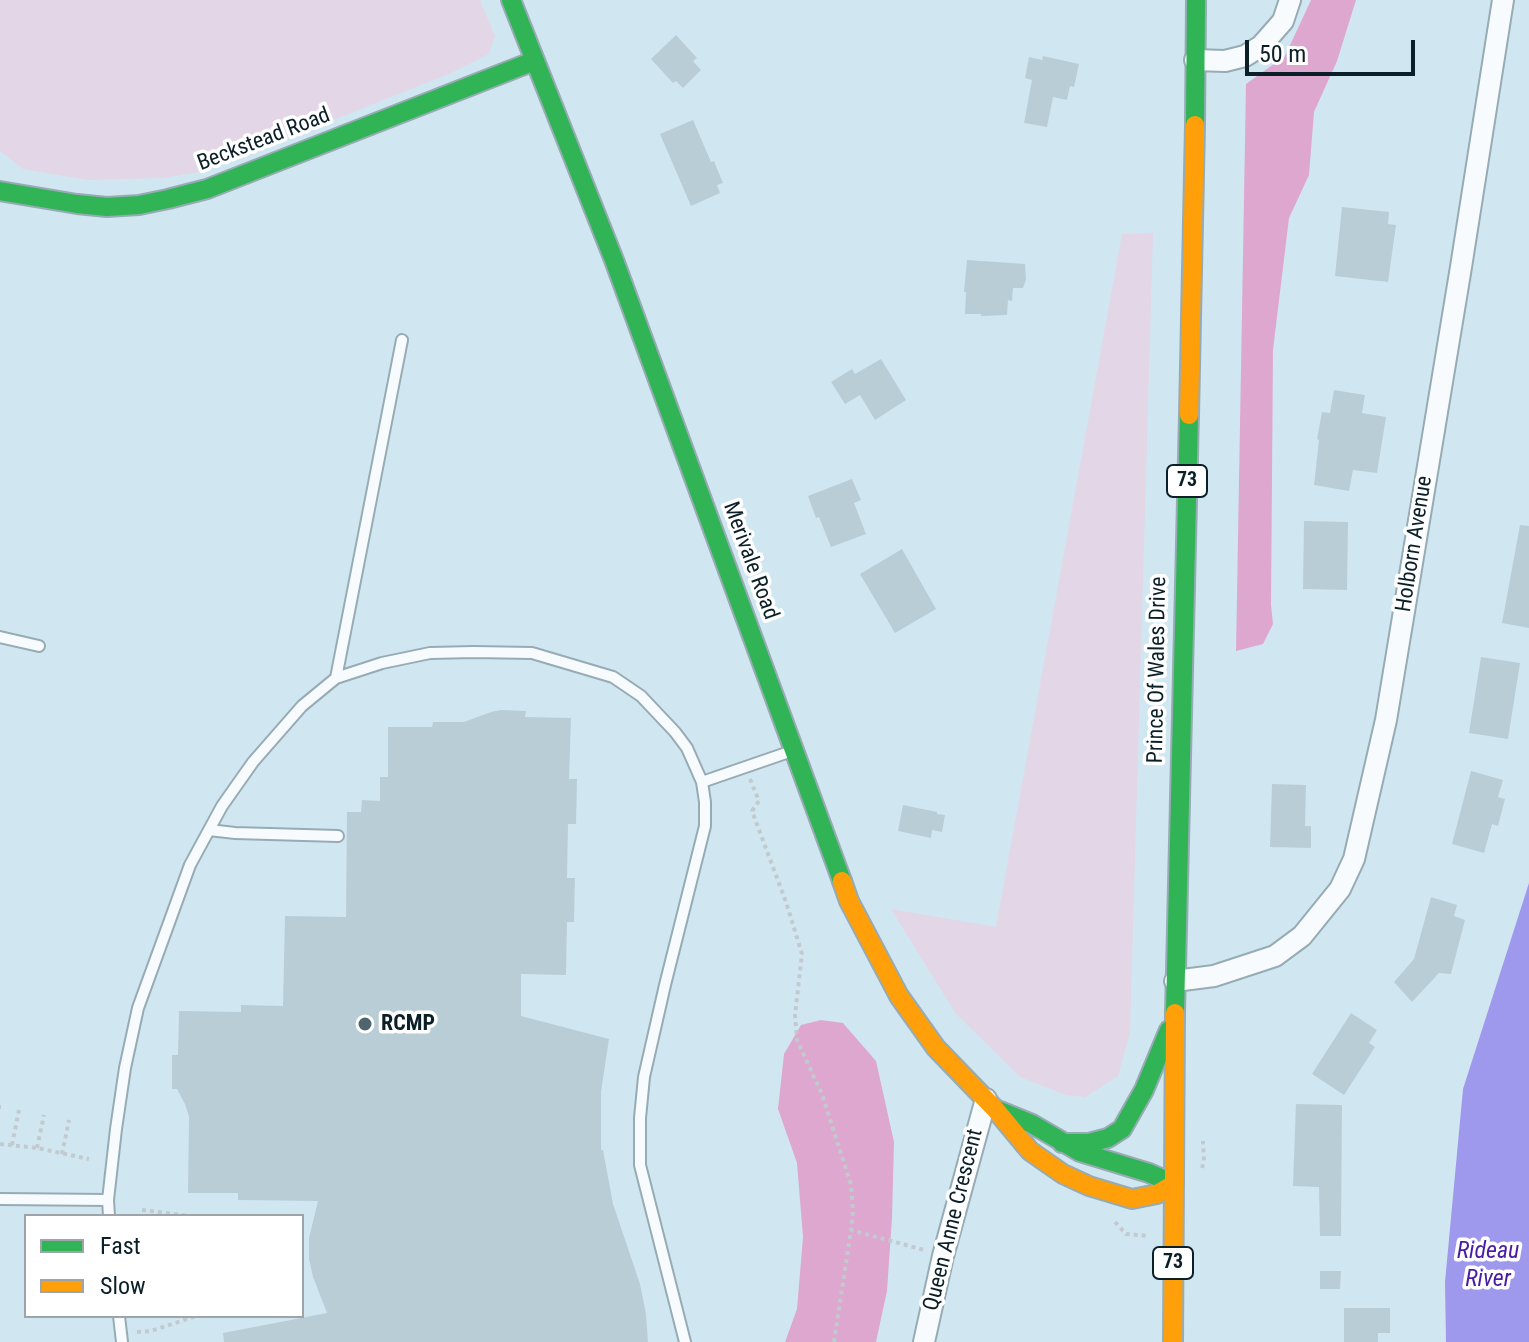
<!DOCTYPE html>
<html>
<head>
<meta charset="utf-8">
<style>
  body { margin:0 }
  #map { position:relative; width:1529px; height:1342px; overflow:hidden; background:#d0e7f2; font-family:"Roboto Condensed",sans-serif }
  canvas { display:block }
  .legend { position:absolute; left:24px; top:1214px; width:280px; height:104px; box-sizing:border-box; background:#fff; border:2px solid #9da5a9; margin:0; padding:10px 14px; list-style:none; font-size:24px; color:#0a1f27 }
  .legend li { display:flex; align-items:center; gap:16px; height:40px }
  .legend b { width:40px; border:2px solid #9da5a9 }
  .scale { position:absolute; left:1245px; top:40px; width:170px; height:36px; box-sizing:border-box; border:4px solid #0a1f27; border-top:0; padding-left:10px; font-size:24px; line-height:28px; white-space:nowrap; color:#0a1f27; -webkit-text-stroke:6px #fff; paint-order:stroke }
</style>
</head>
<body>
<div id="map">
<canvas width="1529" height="1342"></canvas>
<ul class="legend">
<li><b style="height:10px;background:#30b455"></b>Fast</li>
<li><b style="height:10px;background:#ff9f0a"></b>Slow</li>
</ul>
<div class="scale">50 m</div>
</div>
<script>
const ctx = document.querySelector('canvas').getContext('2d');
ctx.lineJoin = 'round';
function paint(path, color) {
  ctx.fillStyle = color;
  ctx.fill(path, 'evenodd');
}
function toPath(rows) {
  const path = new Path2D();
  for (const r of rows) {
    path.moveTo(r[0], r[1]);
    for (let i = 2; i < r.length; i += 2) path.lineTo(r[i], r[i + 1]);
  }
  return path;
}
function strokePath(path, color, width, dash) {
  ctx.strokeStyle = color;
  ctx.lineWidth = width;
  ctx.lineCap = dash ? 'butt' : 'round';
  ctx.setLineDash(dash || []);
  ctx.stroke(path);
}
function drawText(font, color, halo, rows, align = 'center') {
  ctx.font = font + ' "Roboto Condensed",sans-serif';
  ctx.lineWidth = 7;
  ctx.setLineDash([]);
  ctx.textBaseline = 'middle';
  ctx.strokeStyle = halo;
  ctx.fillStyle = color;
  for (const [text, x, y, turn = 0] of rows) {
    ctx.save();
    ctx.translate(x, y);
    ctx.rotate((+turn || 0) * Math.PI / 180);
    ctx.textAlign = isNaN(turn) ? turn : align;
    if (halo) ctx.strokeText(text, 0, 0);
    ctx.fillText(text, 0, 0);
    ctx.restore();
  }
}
paint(toPath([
  [0,0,480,0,495,36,489,54,451,73,205,171,162,178,88,180,23,169,0,151],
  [1153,233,1130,1032,1118,1076,1085,1097,1066,1095,1020,1077,956,1014,891,909,996,927,1122,234]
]), '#e3d6e6');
paint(toPath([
  [1311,0,1356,0,1337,61,1314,112,1309,175,1289,218,1273,350,1271,605,1273,624,1263,644,1236,651,1246,84,1285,56],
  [821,1020,843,1023,876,1061,894,1142,892,1218,887,1291,876,1342,785,1342,797,1309,803,1237,797,1163,778,1109,784,1054,801,1025]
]), '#dea7d0');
paint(toPath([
  [1529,883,1529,1342,1446,1342,1445,1282,1463,1089]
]), '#9e99ec');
paint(toPath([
  [676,35,697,58,693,61,701,70,683,88,676,81,673,83,651,59],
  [1043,56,1079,64,1074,87,1070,86,1067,100,1053,97,1047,127,1024,123,1032,80,1025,78,1029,57,1042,60],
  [693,120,711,162,714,161,723,183,717,185,720,193,691,206,660,134],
  [1342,207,1389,212,1388,224,1396,225,1388,282,1335,276],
  [967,260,1025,264,1026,280,1023,288,1013,288,1012,301,1008,300,1007,315,981,316,981,314,965,314,966,292,964,292],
  [881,359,906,400,875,420,860,395,845,404,831,382,852,369,855,374],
  [1334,390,1365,395,1362,413,1386,417,1377,473,1353,470,1349,491,1314,485,1319,440,1317,439,1322,412,1330,413],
  [852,479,861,500,854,503,866,534,831,547,819,517,816,518,808,496],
  [1304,521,1348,522,1347,590,1303,589],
  [1520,525,1529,526,1529,628,1502,623],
  [902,549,936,609,895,633,860,574],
  [1481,657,1520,663,1508,739,1469,733],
  [501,710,526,711,525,717,571,718,569,779,577,779,576,824,568,824,567,878,575,878,574,922,567,922,566,975,521,974,521,1016,609,1039,601,1092,601,1150,603,1150,613,1204,640,1284,646,1314,648,1342,224,1342,223,1333,327,1313,313,1277,309,1259,309,1238,318,1201,238,1200,238,1193,188,1193,189,1117,185,1104,177,1089,172,1089,172,1055,178,1055,179,1011,241,1012,241,1005,283,1006,285,916,346,917,347,812,361,812,362,800,380,801,380,777,388,777,388,727,432,727,433,722,464,722,491,712],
  [1471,771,1503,780,1498,797,1505,799,1498,826,1492,824,1484,853,1452,844],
  [1272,784,1306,785,1305,826,1311,826,1311,848,1270,847],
  [903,805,937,812,937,814,945,815,942,832,932,830,931,838,898,831],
  [1431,897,1457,905,1454,916,1465,920,1451,974,1439,973,1412,1002,1394,982,1414,959],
  [1351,1013,1377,1030,1369,1043,1375,1047,1344,1095,1312,1074],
  [1296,1104,1342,1105,1341,1236,1320,1236,1319,1187,1293,1186],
  [1320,1271,1341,1271,1340,1289,1320,1289],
  [1344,1308,1390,1308,1390,1333,1378,1333,1378,1342,1344,1342]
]), '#b9cdd7');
const lane = toPath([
  [0,637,39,646],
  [336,678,402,340],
  [209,830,235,833,338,836],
  [0,1199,108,1200],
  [109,1216,108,1200,116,1129,125,1068,138,1008,190,865,222,806,253,762,302,706,336,678,382,663,430,653,474,652,532,653,613,677,641,696,675,732,687,748,702,782,792,751],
  [119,1316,122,1342],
  [685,1342,640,1165,640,1118,644,1077,665,985,705,826,705,802,702,782]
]);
const street = toPath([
  [1195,60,1225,61,1245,56,1261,46,1283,21,1290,0],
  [1175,981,1214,976,1275,956,1302,936,1340,889,1354,859,1386,720,1461,267,1503,0],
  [924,1342,943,1256,986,1099]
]);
const fast = toPath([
  [511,0,614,260,842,881],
  [1195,125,1196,0],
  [0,191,77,204,107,207,139,205,168,199,207,189,534,61],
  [1175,1013,1189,415],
  [1000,1111,1032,1124,1080,1152,1149,1173,1174,1184],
  [1062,1143,1089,1143,1108,1138,1122,1129,1144,1090,1169,1030]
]);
const slow = toPath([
  [1189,415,1195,125],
  [842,881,849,901,899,996,936,1048,995,1109,1030,1151,1063,1174,1089,1186,1132,1199,1157,1194,1174,1184],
  [1173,1342,1175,1013]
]);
strokePath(lane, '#97abb4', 14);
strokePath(street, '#97abb4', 24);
strokePath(fast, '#97abb4', 22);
strokePath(slow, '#97abb4', 22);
strokePath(toPath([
  [750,779,759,801,752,811,786,902,802,954,795,1015,797,1040,822,1094,851,1185,853,1211,851,1230],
  [0,1107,1,1107],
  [0,1144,37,1148,89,1159],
  [12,1145,19,1110],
  [37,1148,44,1115],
  [62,1154,69,1120],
  [1202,1168,1204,1161,1203,1141],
  [142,1210,190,1216],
  [1115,1222,1126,1234,1149,1236],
  [137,1332,151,1331,196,1316],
  [834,1342,851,1230,924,1250]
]), '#c2cace', 4, [4, 4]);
strokePath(lane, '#f8fbfd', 10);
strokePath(street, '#f8fbfd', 20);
strokePath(fast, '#30b455', 18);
strokePath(slow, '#ff9f0a', 18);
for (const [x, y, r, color] of [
  [365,1024,8,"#4f656e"]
]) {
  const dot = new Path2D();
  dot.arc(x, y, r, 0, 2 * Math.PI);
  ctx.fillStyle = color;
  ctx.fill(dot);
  strokePath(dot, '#fff', 3);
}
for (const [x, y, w] of [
  [1187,481,40],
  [1173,1263,40]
]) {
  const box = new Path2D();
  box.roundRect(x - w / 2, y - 16, w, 32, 6);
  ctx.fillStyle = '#fff';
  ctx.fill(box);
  strokePath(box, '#0a1f27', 2);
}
drawText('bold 20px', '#0a1f27', null, [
  ["73",1187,481],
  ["73",1173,1263]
]);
drawText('22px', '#0a1f27', '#fff', [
  ["Beckstead Road",264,140,-21],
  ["Holborn Avenue",1415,544,-81],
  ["Merivale Road",750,561,70],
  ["Prince Of Wales Drive",1158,670,-89],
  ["Queen Anne Crescent",954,1220,-76]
]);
drawText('bold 22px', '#0a1f27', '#fff', [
  ["RCMP",381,1024]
], 'left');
drawText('italic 24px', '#481ca5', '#fff', [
  ["Rideau",1488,1252],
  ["River",1488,1280]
]);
</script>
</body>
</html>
